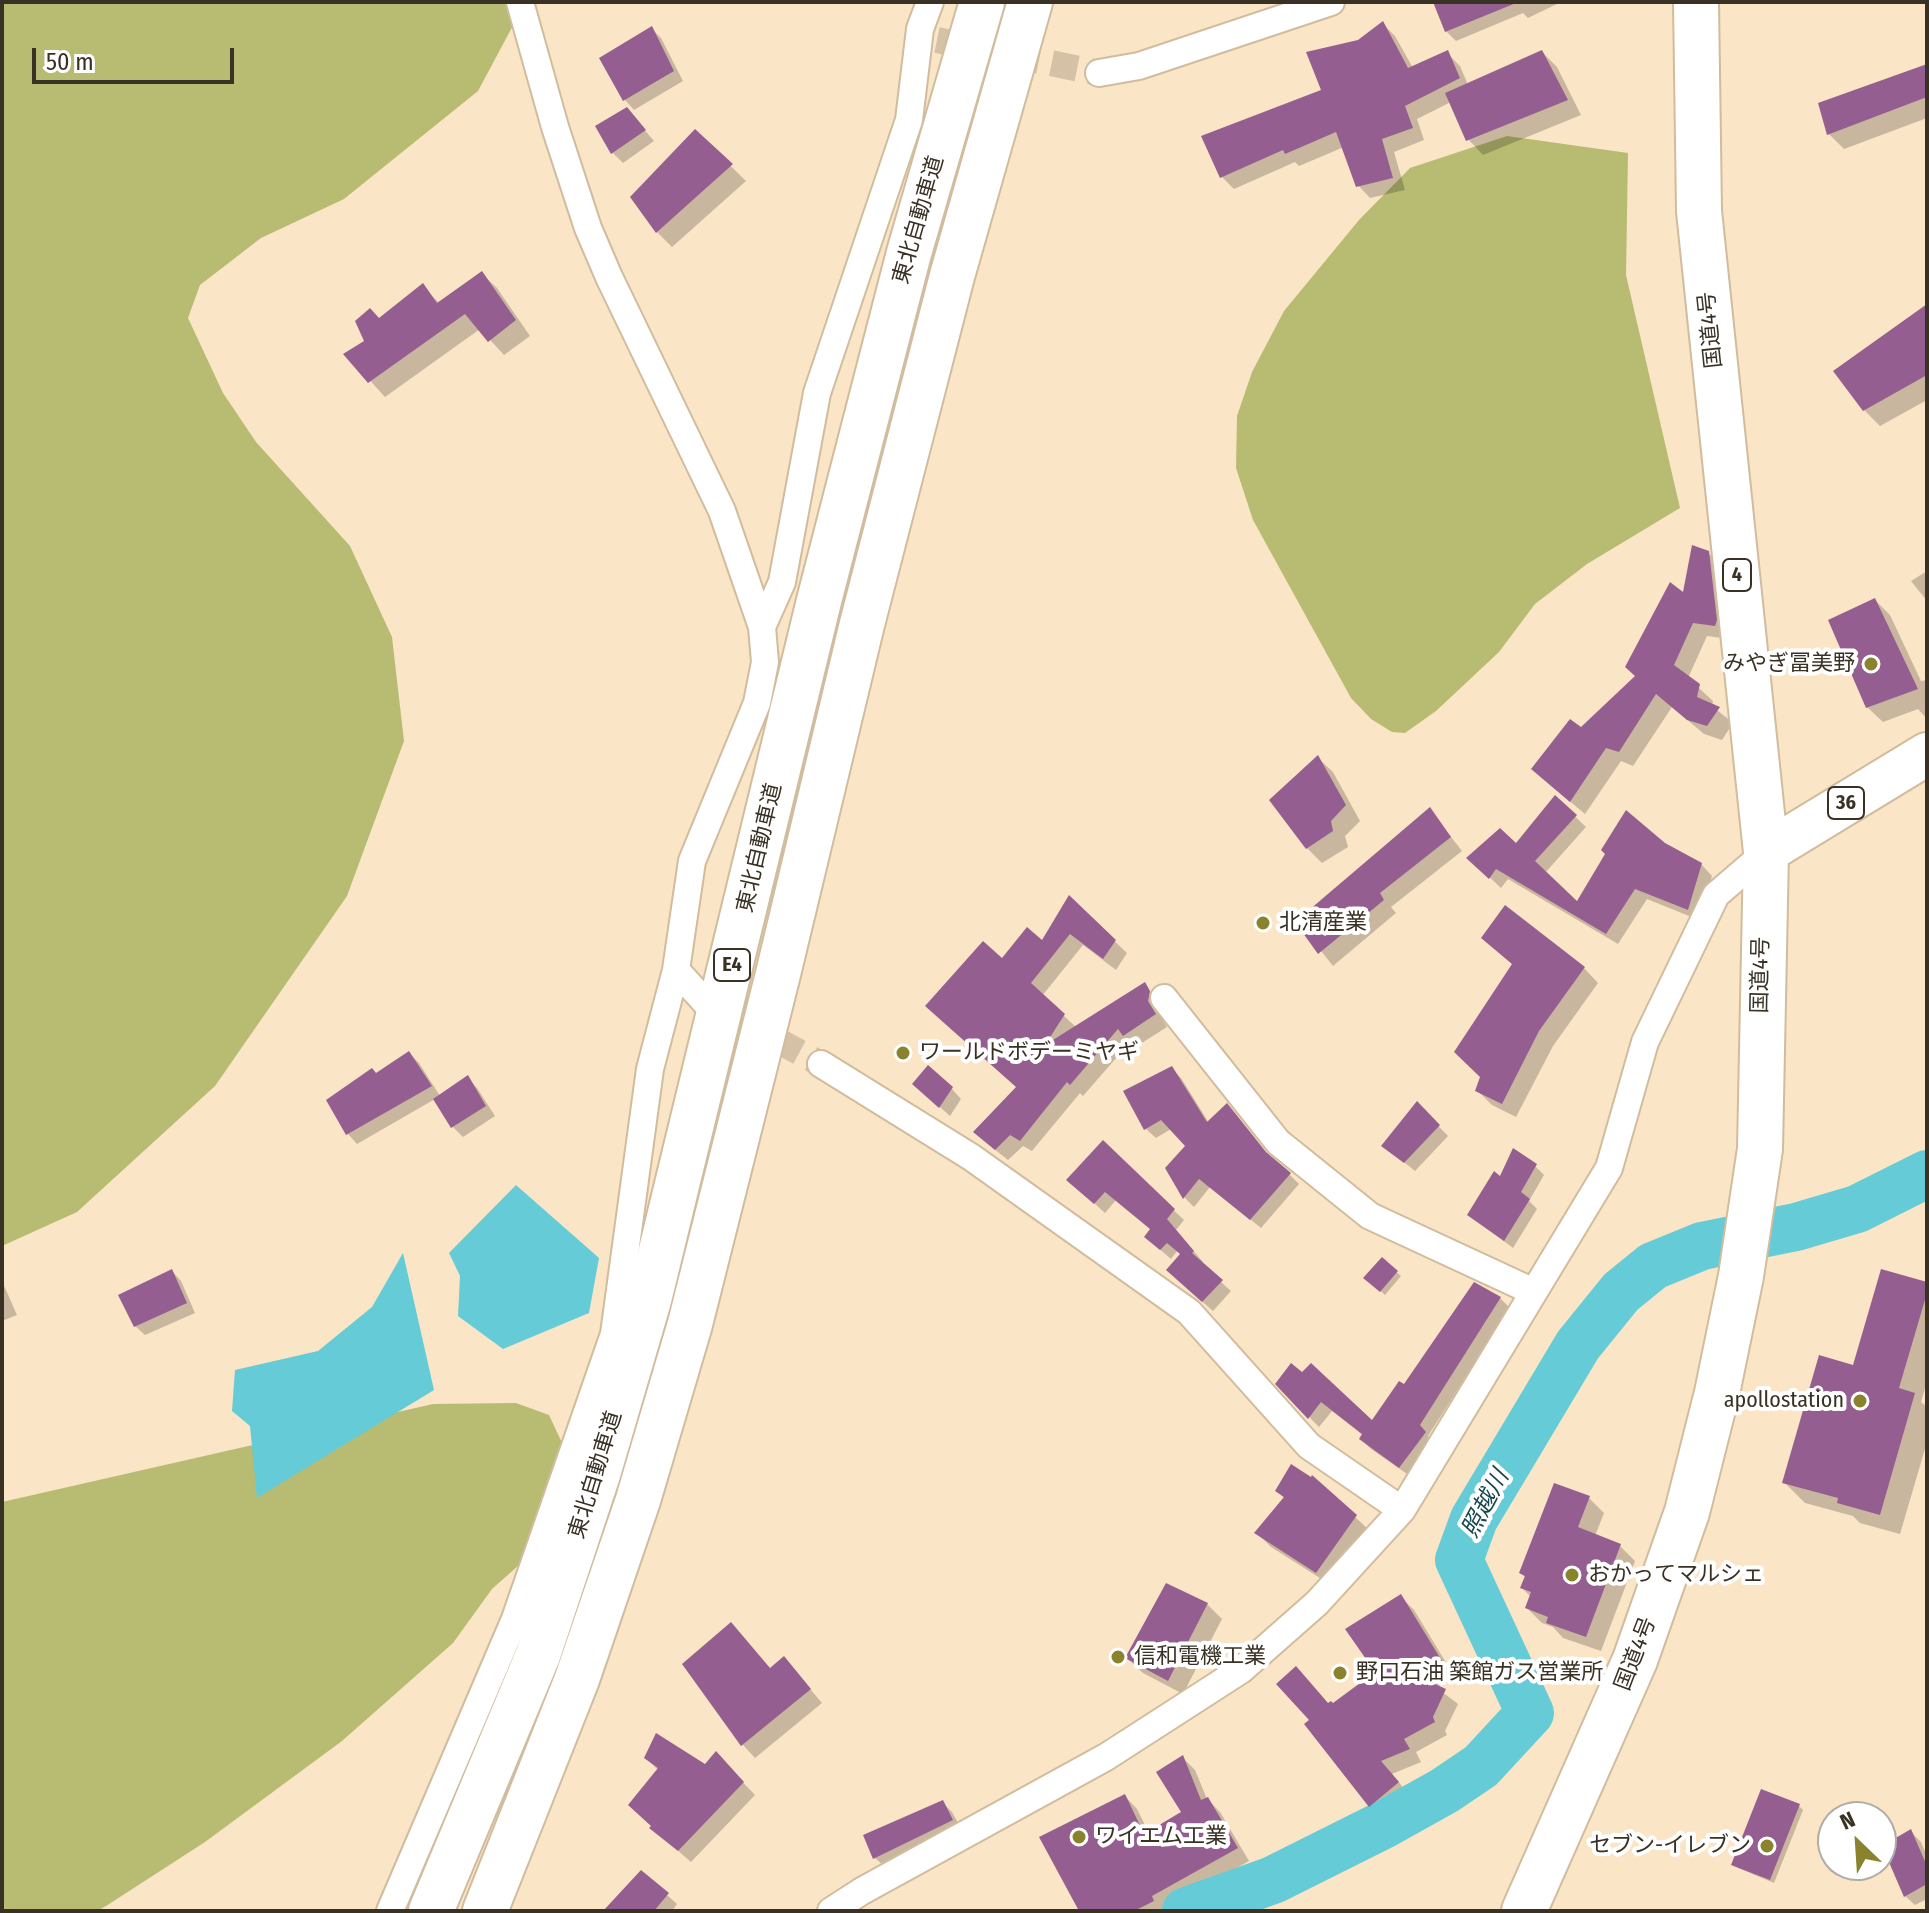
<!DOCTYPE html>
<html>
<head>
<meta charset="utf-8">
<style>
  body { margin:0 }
  #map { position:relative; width:1929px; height:1913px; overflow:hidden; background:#fae5c6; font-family:"Fira Sans Condensed",sans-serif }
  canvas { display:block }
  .frame { position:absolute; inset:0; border:4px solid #3a3125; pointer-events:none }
  .north { position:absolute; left:1817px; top:1801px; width:80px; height:80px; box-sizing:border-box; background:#fff; border:2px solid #b0ada8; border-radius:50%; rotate:335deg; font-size:22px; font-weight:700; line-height:32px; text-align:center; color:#3a3125 }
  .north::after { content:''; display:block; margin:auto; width:28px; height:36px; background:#88832c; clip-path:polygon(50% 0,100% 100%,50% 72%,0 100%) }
  .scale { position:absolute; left:32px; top:48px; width:202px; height:36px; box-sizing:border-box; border:4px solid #3a3125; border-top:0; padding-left:10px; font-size:24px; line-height:28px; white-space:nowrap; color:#3a3125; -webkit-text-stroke:6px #fff; paint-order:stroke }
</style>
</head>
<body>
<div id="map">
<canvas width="1929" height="1913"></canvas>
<div class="frame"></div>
<div class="north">N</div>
<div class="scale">50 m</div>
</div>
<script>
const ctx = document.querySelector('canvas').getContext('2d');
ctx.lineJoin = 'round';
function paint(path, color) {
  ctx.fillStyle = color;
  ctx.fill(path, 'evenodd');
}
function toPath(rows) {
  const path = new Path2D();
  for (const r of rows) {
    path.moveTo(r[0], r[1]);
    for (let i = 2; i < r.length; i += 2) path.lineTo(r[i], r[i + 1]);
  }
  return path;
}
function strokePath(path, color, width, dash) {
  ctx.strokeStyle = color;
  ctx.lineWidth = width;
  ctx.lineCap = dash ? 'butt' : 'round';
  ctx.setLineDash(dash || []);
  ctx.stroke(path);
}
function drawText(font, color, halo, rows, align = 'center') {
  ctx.font = font + ' "Fira Sans Condensed","Noto Sans JP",sans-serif';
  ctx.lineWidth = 8;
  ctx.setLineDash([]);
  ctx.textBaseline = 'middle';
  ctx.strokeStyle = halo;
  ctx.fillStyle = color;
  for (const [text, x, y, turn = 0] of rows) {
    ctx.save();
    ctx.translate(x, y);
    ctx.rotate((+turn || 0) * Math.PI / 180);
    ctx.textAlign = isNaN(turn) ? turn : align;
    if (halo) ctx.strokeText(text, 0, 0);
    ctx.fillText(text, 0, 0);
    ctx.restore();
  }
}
paint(toPath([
  [2,2,523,2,517,18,478,91,344,199,261,238,200,285,188,318,223,393,256,442,350,546,392,637,404,741,347,896,215,1086,77,1212,2,1246],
  [1507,136,1628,153,1626,275,1680,508,1587,564,1535,604,1499,652,1436,711,1405,733,1392,732,1371,719,1351,698,1253,520,1236,468,1237,416,1252,372,1284,311,1359,220,1410,168],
  [516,1403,549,1415,563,1445,538,1511,537,1549,492,1589,453,1643,342,1741,205,1842,106,1906,97,1911,2,1911,2,1502,433,1404]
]), '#b7bc72');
paint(toPath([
  [516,1185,599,1258,589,1313,503,1349,458,1316,460,1276,449,1253],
  [403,1253,434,1390,257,1498,250,1426,232,1411,235,1370,318,1351,372,1307]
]), '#65cbd6');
paint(toPath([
  [1440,2,1561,2,1528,18,1523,13,1456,41,1446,31],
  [1383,24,1395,36,1413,68,1447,53,1460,66,1468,85,1542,52,1557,67,1581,115,1483,155,1468,139,1451,102,1417,119,1424,140,1394,152,1405,190,1370,198,1358,185,1344,147,1299,166,1295,162,1234,189,1222,177,1323,91,1359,42],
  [651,28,661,38,683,81,634,110,625,100],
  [1927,66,1927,118,1844,149,1829,134],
  [636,120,654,141,623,163,613,153,598,126],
  [695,131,746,181,672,247,657,232],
  [481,273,497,288,530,336,504,355,480,329,385,397,346,354,367,342,379,320,422,286,440,304],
  [1927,307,1927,400,1880,426,1864,410],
  [1708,553,1723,567,1729,639,1707,636,1688,678,1713,701,1712,706,1733,723,1722,740,1704,734,1672,707,1633,766,1621,761,1585,814,1548,783,1581,730,1637,677],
  [1927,571,1927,601,1911,581],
  [1875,600,1890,615,1921,681,1927,680,1927,719,1918,709,1883,722,1867,707],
  [1318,758,1333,772,1360,821,1345,836,1348,847,1322,863,1307,848],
  [1556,798,1586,827,1545,873,1577,904,1663,845,1701,864,1712,876,1699,920,1647,899,1618,944,1508,879,1501,888,1469,858,1516,846],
  [1430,810,1462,851,1391,907,1396,913,1333,966,1298,922],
  [1070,899,1127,953,1116,970,1083,945,1042,996,1076,1027,1144,985,1161,1004,1160,1015,1167,1027,1137,1046,1131,1041,1083,1096,1080,1093,1032,1151,1023,1146,1008,1160,988,1144,1018,1088,1003,961,1042,943],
  [1483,938,1584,968,1598,983,1553,1046,1516,1117,1492,1105,1477,1090,1513,965],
  [409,1053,419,1063,440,1096,467,1078,477,1088,495,1116,463,1137,453,1127,435,1099,357,1144,348,1134,328,1101,376,1075],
  [1172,1069,1181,1078,1209,1123,1289,1174,1299,1184,1261,1228,1210,1187,1194,1207,1185,1198,1168,1168,1187,1146,1171,1129,1156,1138,1146,1129],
  [952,1089,961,1099,950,1116,924,1093],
  [1417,1104,1448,1136,1415,1171,1384,1146],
  [1103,1143,1184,1220,1176,1230,1203,1262,1201,1264,1231,1291,1213,1311,1178,1280,1182,1255,1177,1251,1171,1259,1156,1246,1152,1230,1116,1200,1105,1213,1079,1189],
  [1535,1166,1544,1175,1529,1201,1537,1209,1513,1248,1469,1215,1501,1179],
  [1382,1260,1401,1276,1385,1295,1366,1278],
  [172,1271,181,1281,195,1313,145,1335,135,1326],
  [2,1281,17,1315,2,1321],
  [1474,1284,1500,1298,1510,1308,1428,1436,1434,1443,1410,1476,1371,1449,1361,1439,1364,1436,1332,1411,1319,1427,1277,1384,1373,1423,1404,1386],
  [1927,1284,1927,1382,1921,1402,1927,1407,1927,1442,1900,1534,1860,1523,1853,1516,1805,1503,1784,1482,1855,1368],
  [1320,1484,1370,1531,1331,1585,1271,1547,1257,1533,1285,1499,1277,1491],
  [1589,1498,1604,1513,1595,1536,1620,1546,1635,1561,1601,1651,1563,1638,1553,1627,1542,1623,1527,1608,1531,1597,1522,1588,1526,1578,1521,1573],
  [1401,1597,1414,1610,1453,1674,1437,1688,1458,1704,1445,1731,1447,1735,1416,1752,1421,1762,1392,1774,1410,1796,1383,1818,1370,1805,1312,1720,1296,1668,1329,1705,1333,1705,1377,1673],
  [1207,1604,1222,1619,1183,1694,1143,1673,1127,1658],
  [784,1658,822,1703,755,1758,743,1745,684,1665,771,1670],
  [716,1754,755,1795,691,1862,652,1828,658,1770,646,1758,705,1767],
  [1183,1758,1195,1770,1207,1799,1220,1812,1249,1861,1163,1909,1164,1911,1081,1911,1125,1796,1137,1809,1149,1833,1184,1813],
  [942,1802,952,1812,962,1830,885,1867,875,1858],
  [1799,1806,1803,1810,1774,1883,1738,1868,1733,1864],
  [1912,1833,1921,1842,1927,1856,1927,1899,1915,1905,1905,1896],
  [667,1895,677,1904,672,1911,611,1911]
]), '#0003');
strokePath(toPath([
  [1186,1911,1273,1880,1383,1825,1444,1791,1481,1766,1530,1713,1459,1560,1474,1519,1578,1345,1621,1292,1653,1266,1702,1246,1796,1227,1857,1209,1927,1174]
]), '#65cbd6', 48);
paint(toPath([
  [1433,2,1516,2,1516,3,1445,32],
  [1383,21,1408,68,1448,50,1460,78,1405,106,1413,128,1382,139,1393,178,1356,187,1336,132,1285,154,1283,150,1220,178,1201,136,1321,90,1306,52,1358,40],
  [652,26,674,71,623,101,599,58],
  [1542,50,1568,100,1466,141,1445,93],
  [1927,64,1927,97,1827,135,1818,103],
  [627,107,646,130,611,154,595,126],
  [695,129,733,164,656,233,630,197],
  [482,271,516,320,488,342,465,314,368,383,343,354,364,341,355,321,370,308,379,318,423,283,437,303],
  [1927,304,1927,375,1863,411,1833,371],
  [1692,545,1709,551,1717,620,1715,626,1693,623,1674,665,1700,684,1697,697,1720,707,1707,726,1687,720,1656,694,1619,752,1606,748,1570,802,1531,769,1570,719,1581,727,1635,676,1625,667,1670,582,1683,592],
  [1875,598,1918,689,1866,708,1828,620],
  [1318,755,1346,805,1331,821,1333,831,1306,849,1269,800],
  [1555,795,1577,815,1535,861,1577,901,1605,854,1601,850,1626,810,1665,843,1702,863,1688,910,1635,889,1606,934,1496,869,1489,879,1466,858,1500,828,1516,843],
  [1430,807,1451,837,1380,893,1384,900,1318,954,1295,922],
  [1069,895,1116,940,1103,959,1070,934,1031,983,1065,1014,1045,1045,1145,982,1150,991,1148,1001,1156,1014,1123,1036,1118,1029,1070,1085,1067,1082,1020,1141,1010,1135,995,1150,973,1132,1016,1087,925,1006,983,941,1002,958,1027,927,1042,940],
  [1505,905,1585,967,1539,1031,1502,1104,1475,1091,1480,1077,1454,1052,1512,964,1481,938],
  [409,1051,432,1086,346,1135,326,1100,372,1068,376,1073],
  [928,1065,953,1087,939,1108,912,1084],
  [1172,1066,1207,1122,1227,1103,1266,1152,1291,1173,1250,1220,1199,1179,1183,1199,1165,1168,1185,1146,1161,1120,1144,1130,1123,1091],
  [468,1075,486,1106,451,1128,433,1099],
  [1417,1101,1440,1125,1404,1163,1381,1146],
  [1103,1140,1175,1209,1167,1219,1194,1251,1192,1253,1223,1280,1202,1302,1166,1270,1180,1254,1167,1243,1160,1250,1144,1237,1150,1229,1105,1192,1094,1204,1066,1180],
  [1513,1148,1537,1164,1521,1192,1530,1199,1504,1241,1467,1215,1494,1171,1500,1176],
  [1382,1257,1398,1271,1380,1292,1363,1278],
  [172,1269,187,1303,134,1327,118,1295],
  [1881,1269,1927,1282,1927,1293,1899,1388,1915,1393,1880,1515,1837,1503,1838,1498,1782,1483,1819,1355,1853,1365],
  [1474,1282,1501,1297,1420,1425,1426,1432,1399,1468,1359,1439,1362,1434,1321,1402,1308,1419,1275,1384,1291,1363,1302,1372,1311,1363,1372,1420,1399,1381,1404,1384],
  [1291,1464,1311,1477,1312,1475,1357,1515,1316,1573,1254,1533,1284,1497,1275,1491],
  [1554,1483,1590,1496,1578,1527,1621,1544,1586,1637,1546,1623,1548,1617,1525,1608,1531,1592,1520,1588,1525,1576,1519,1573],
  [1166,1583,1208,1603,1168,1681,1125,1658],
  [1401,1594,1442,1661,1421,1678,1446,1689,1433,1717,1435,1722,1404,1739,1410,1749,1381,1761,1399,1782,1369,1807,1304,1724,1309,1720,1276,1684,1296,1666,1328,1703,1331,1701,1333,1703,1375,1672,1345,1629],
  [731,1622,770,1668,784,1656,811,1689,741,1746,682,1664],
  [656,1733,705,1764,716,1751,744,1782,678,1851,649,1828,651,1826,628,1805,658,1768,644,1758],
  [1183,1755,1201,1800,1208,1797,1238,1848,1152,1896,1154,1901,1134,1911,1079,1911,1039,1837,1125,1794,1144,1834,1181,1812,1156,1772],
  [1761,1789,1800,1804,1770,1880,1731,1865],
  [943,1800,953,1820,873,1859,863,1835],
  [1911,1829,1927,1866,1927,1884,1904,1897,1882,1846],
  [641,1870,669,1893,654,1911,603,1911]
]), '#945f90');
strokePath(toPath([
  [937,40,1099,73],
  [708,1003,821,1064]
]), '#d4c1a6', 26, [26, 13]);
const minor = toPath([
  [1099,73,1139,66,1331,2],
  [762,627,782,582,817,393,909,120,920,29,930,2],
  [676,970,705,1002],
  [1164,998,1278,1142,1370,1216,1534,1292],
  [821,1064,971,1157,1189,1312,1309,1446,1402,1510],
  [390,1911,515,1619,614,1334,650,1069,676,970,692,861,757,703,765,662,762,627,722,511,609,277,588,228,555,127,520,2],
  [831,1911,862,1891,1106,1757,1241,1670,1317,1603,1402,1510,1609,1168,1645,1042,1716,895,1766,852]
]);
const primary = toPath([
  [1766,852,1927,754]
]);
const trunk = toPath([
  [1524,1911,1635,1660,1687,1512,1717,1393,1741,1276,1760,1149,1766,852,1699,211,1696,2]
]);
const motorway = toPath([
  [431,1911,538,1655,598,1474,649,1300,819,601,909,253,982,2],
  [485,1911,577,1679,638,1500,690,1324,778,974,862,624,952,276,1030,2]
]);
strokePath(minor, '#d1bc9e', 30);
strokePath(primary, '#d1bc9e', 46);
strokePath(trunk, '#d1bc9e', 48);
strokePath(motorway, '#d1bc9e', 48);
strokePath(minor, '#fff', 26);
strokePath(primary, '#fff', 42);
strokePath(trunk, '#fff', 44);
strokePath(motorway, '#fff', 44);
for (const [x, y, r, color] of [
  [1871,664,8,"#88832c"],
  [1263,923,8,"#88832c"],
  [903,1053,8,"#88832c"],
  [1860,1401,8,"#88832c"],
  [1572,1575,8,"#88832c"],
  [1118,1657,8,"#88832c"],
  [1340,1673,8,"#88832c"],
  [1079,1837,8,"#88832c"],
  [1767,1846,8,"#88832c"]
]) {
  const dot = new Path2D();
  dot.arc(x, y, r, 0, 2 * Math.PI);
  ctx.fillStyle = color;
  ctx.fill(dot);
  strokePath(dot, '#fff', 3);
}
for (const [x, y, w] of [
  [1737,575,28],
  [1846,803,36],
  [732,965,36]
]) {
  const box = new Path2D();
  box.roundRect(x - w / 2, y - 16, w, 32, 6);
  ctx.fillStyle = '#fff';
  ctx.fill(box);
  strokePath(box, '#3a3125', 2);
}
drawText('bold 20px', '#3a3125', null, [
  ["4",1737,575],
  ["36",1846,803],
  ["E4",732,965]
]);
drawText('22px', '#3a3125', '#fff', [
  ["東北自動車道",919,220,-74],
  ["国道4号",1711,330,-96],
  ["東北自動車道",760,848,-77],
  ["国道4号",1761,975,-89],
  ["東北自動車道",596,1475,-73],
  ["国道4号",1636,1654,-69]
]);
drawText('22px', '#3a3125', '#fff', [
  ["みやぎ冨美野",1855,664,"right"],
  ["北清産業",1279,923],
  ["ワールドボデーミヤギ",919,1053],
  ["apollostation",1844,1401,"right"],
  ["おかってマルシェ",1588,1575],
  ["信和電機工業",1134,1657],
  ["野口石油 築館ガス営業所",1356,1673],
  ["ワイエム工業",1095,1837],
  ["セブン-イレブン",1751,1846,"right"]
], 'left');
drawText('italic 24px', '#19484c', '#fff', [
  ["照越川",1486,1504,-62]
]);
</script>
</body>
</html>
